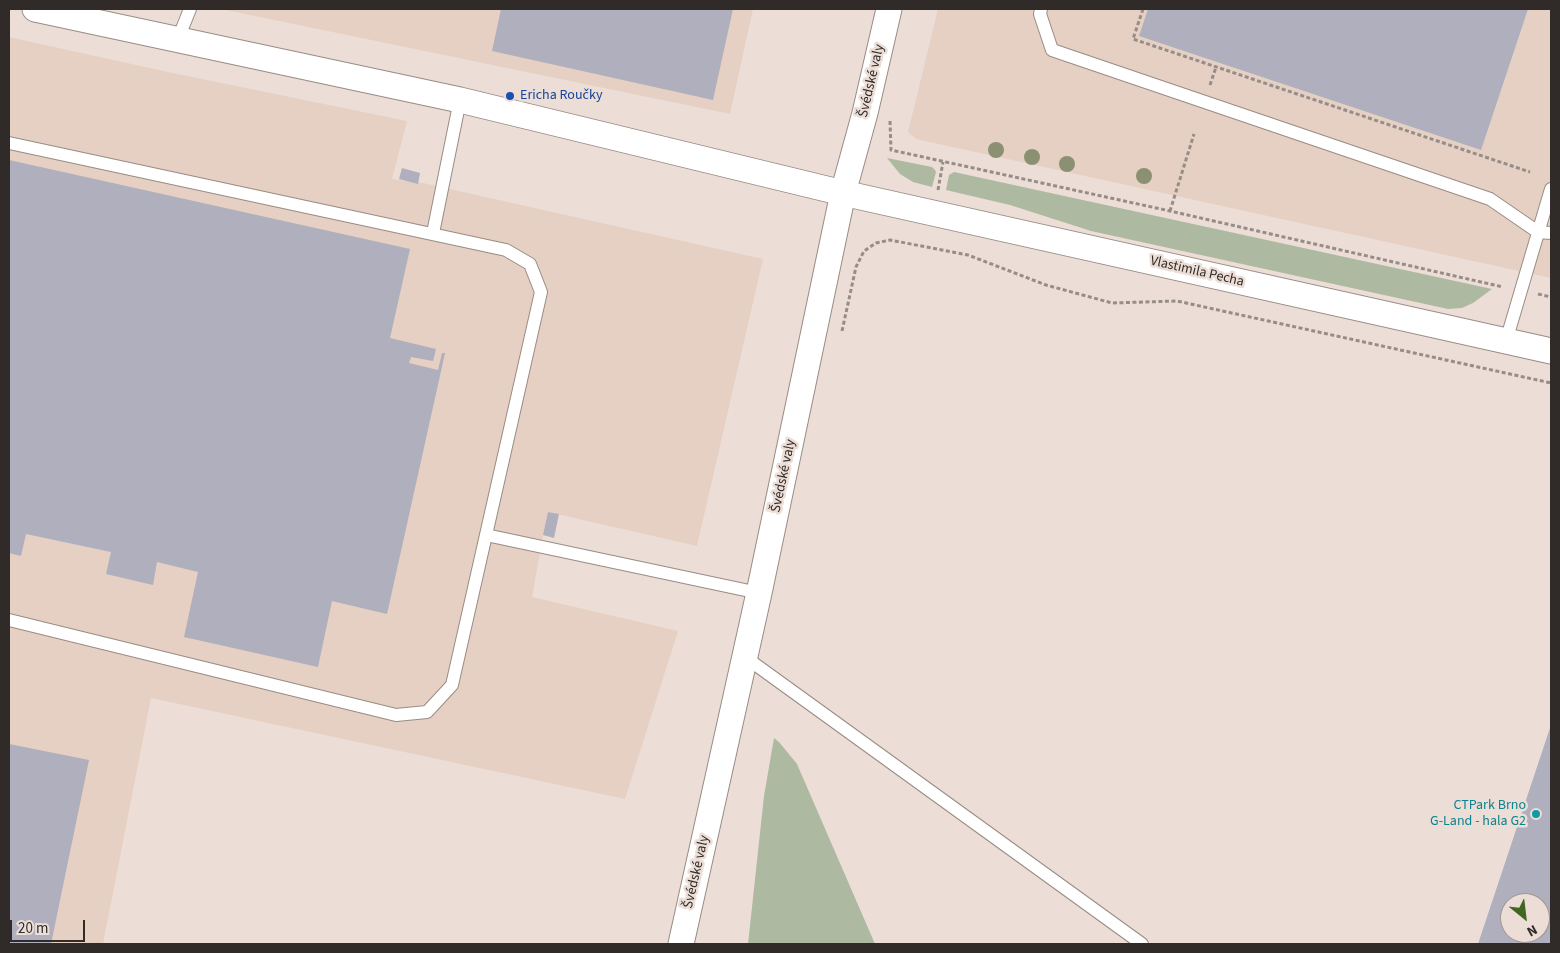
<!DOCTYPE html>
<html>
<head>
<meta charset="utf-8">
<style>
  body { margin:0 }
  #map { position:relative; width:1560px; height:953px; overflow:hidden; background:#ecded6; font-family:"Source Sans 3",sans-serif }
  canvas { display:block }
  .frame { position:absolute; inset:0; border:10px solid #302b28; pointer-events:none }
  .north { position:absolute; left:1500px; top:893px; width:50px; height:50px; box-sizing:border-box; background:#ecded6; border:1px solid #a19690; border-radius:50%; rotate:151deg; font-size:14px; font-weight:700; line-height:20px; text-align:center; color:#302b28 }
  .north::after { content:''; display:block; margin:auto; width:18px; height:22px; background:#3f6722; clip-path:polygon(50% 0,100% 100%,50% 72%,0 100%) }
  .scale { position:absolute; left:10px; top:920px; width:75px; height:22px; box-sizing:border-box; border:2px solid #302b28; border-top:0; padding-left:6px; font-size:15px; line-height:18px; white-space:nowrap; color:#302b28; -webkit-text-stroke:4px #ecded6; paint-order:stroke }
</style>
</head>
<body>
<div id="map">
<canvas width="1560" height="953"></canvas>
<div class="frame"></div>
<div class="north">N</div>
<div class="scale">20 m</div>
</div>
<script>
const ctx = document.querySelector('canvas').getContext('2d');
ctx.lineJoin = 'round';
function paint(path, color) {
  ctx.fillStyle = color;
  ctx.fill(path, 'evenodd');
}
function toPath(rows) {
  const path = new Path2D();
  for (const r of rows) {
    path.moveTo(r[0], r[1]);
    for (let i = 2; i < r.length; i += 2) path.lineTo(r[i], r[i + 1]);
  }
  return path;
}
function strokePath(path, color, width, dash) {
  ctx.strokeStyle = color;
  ctx.lineWidth = width;
  ctx.lineCap = dash ? 'butt' : 'round';
  ctx.setLineDash(dash || []);
  ctx.stroke(path);
}
function drawText(font, color, halo, rows, align = 'center') {
  ctx.font = font + ' "Source Sans 3",sans-serif';
  ctx.lineWidth = 5;
  ctx.setLineDash([]);
  ctx.textBaseline = 'middle';
  ctx.strokeStyle = halo;
  ctx.fillStyle = color;
  for (const [text, x, y, turn = 0] of rows) {
    ctx.save();
    ctx.translate(x, y);
    ctx.rotate((+turn || 0) * Math.PI / 180);
    ctx.textAlign = isNaN(turn) ? turn : align;
    if (halo) ctx.strokeText(text, 0, 0);
    ctx.fillText(text, 0, 0);
    ctx.restore();
  }
}
paint(toPath([
  [221,9,753,9,730,114],
  [938,9,1551,9,1551,278,916,139,908,132],
  [9,37,168,72,407,121,392,179,423,183,763,259,697,546,548,512,541,547,532,597,678,631,625,799,151,698,103,944,9,944]
]), '#e5d0c3');
paint(toPath([
  [887,158,932,167,935,170,936,172,932,187,913,182,900,174],
  [954,172,1492,289,1473,303,1462,308,1448,309,1091,231,1010,205,946,190,949,175],
  [774,738,779,742,797,764,875,944,748,944,764,796]
]), '#adb9a1');
paint(toPath([
  [501,9,733,9,713,100,492,51],
  [1148,9,1528,9,1481,150,1139,36],
  [9,160,410,249,390,338,436,349,433,361,411,357,409,363,438,370,442,353,445,353,387,614,332,601,318,667,184,637,198,572,157,562,153,585,106,574,111,552,26,534,21,556,9,553],
  [402,168,420,173,418,184,399,179],
  [548,512,559,514,554,538,543,535],
  [1551,725,1551,944,1478,944],
  [1510,903,1540,903,1540,933,1510,933],
  [9,744,89,760,51,944,9,944]
]), '#afafbd');
const lane = toPath([
  [1041,9,1040,14,1052,50,1490,199,1538,232,1551,233],
  [178,39,190,9],
  [9,143,506,250,530,264,541,292,452,685,427,712,396,715,9,620],
  [433,233,460,100],
  [1506,341,1551,189],
  [486,535,759,593],
  [745,657,1142,944]
]);
const street = toPath([
  [35,9,460,100,843,193,1551,351],
  [681,944,759,593,843,193,865,113,889,9]
]);
strokePath(lane, '#998c84', 14);
strokePath(street, '#998c84', 27);
strokePath(toPath([
  [1143,9,1133,39,1530,172],
  [1210,85,1216,67],
  [890,121,891,150,1170,211,1503,287],
  [938,190,943,162],
  [1170,211,1194,134],
  [1538,294,1551,297],
  [842,331,856,267,864,251,876,243,890,240,968,255,1046,285,1112,303,1177,301,1551,383]
]), '#978d88', 3, [4, 2.5]);
strokePath(lane, '#fff', 12);
strokePath(street, '#fff', 25);
ctx.fillStyle = '#8b9073';
for (const [x, y] of [
  [996,150],
  [1032,157],
  [1067,164],
  [1144,176]
]) {
  ctx.beginPath();
  ctx.arc(x, y, 8, 0, 2 * Math.PI);
  ctx.fill();
}
for (const [x, y, r, color] of [
  [510,96,5,"#1a4fb4"],
  [1536,814,5,"#0f9aa8"]
]) {
  const dot = new Path2D();
  dot.arc(x, y, r, 0, 2 * Math.PI);
  ctx.fillStyle = color;
  ctx.fill(dot);
  strokePath(dot, '#ecded6', 2);
}
drawText('14px', '#302b28', '#ecded6', [
  ["Švédské valy",872,81,-77],
  ["Vlastimila Pecha",1197,272,13],
  ["Švédské valy",784,476,-78],
  ["Švédské valy",697,872,-77]
]);
drawText('14px', '#164399', '#ecded6', [
  ["Ericha Roučky",520,96]
], 'left');
drawText('14px', '#0d838f', '#ecded6', [
  ["CTPark Brno",1526,806],
  ["G-Land - hala G2",1526,822]
], 'right');
</script>
</body>
</html>
